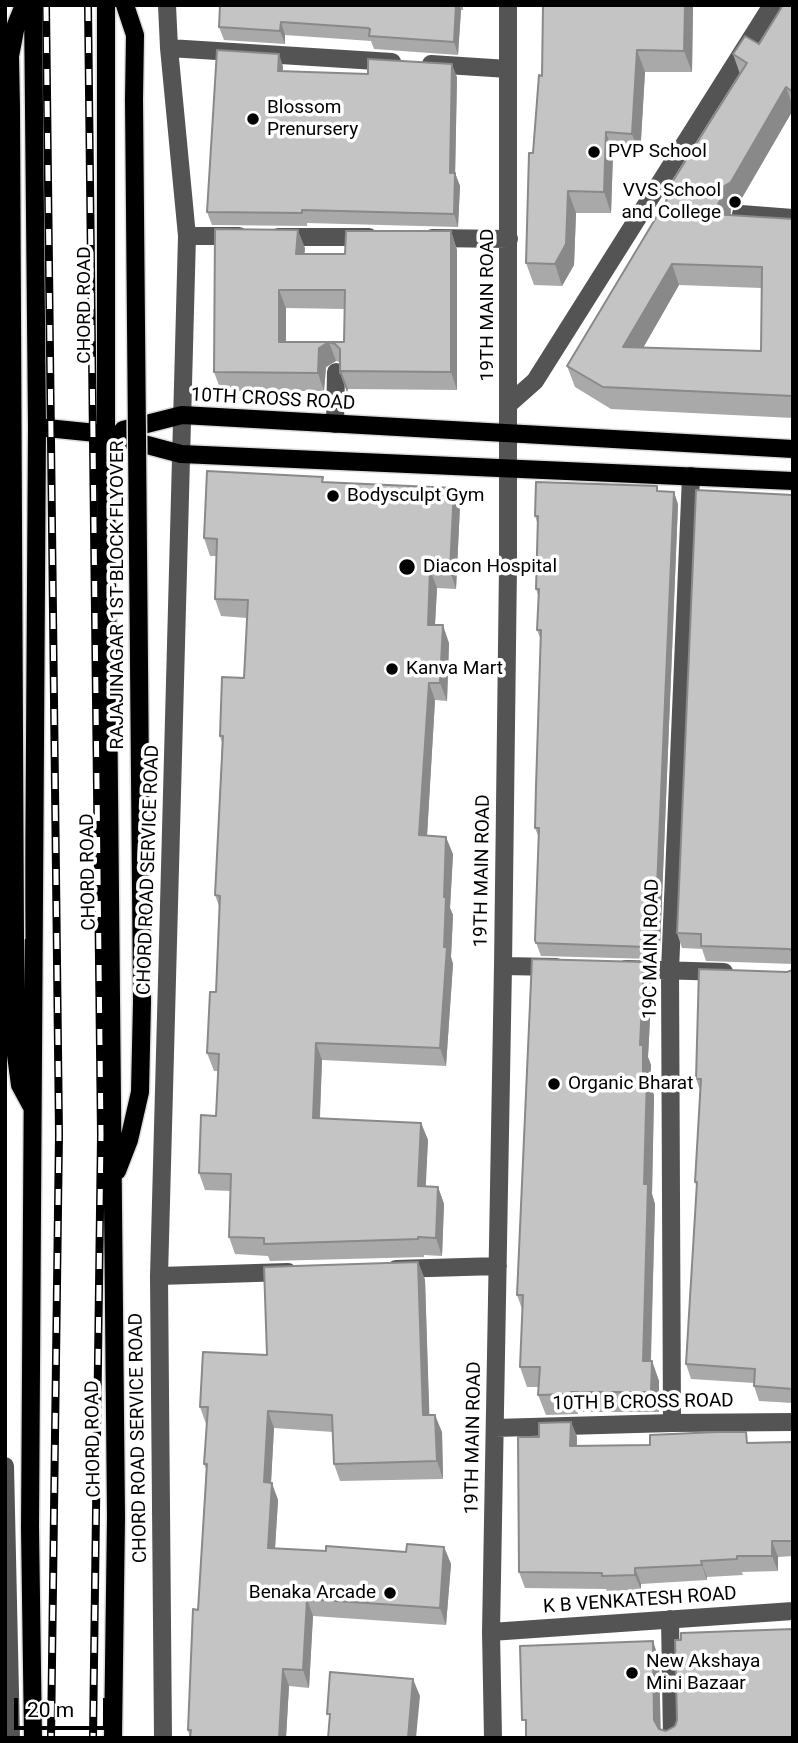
<!DOCTYPE html>
<html>
<head>
<meta charset="utf-8">
<style>
  body { margin:0 }
  #map { position:relative; width:798px; height:1743px; overflow:hidden; background:#fff; font-family:Roboto,sans-serif }
  canvas { display:block }
  .frame { position:absolute; inset:0; border:7px solid #000; pointer-events:none }
  .scale { position:absolute; left:14px; top:1698px; width:93px; height:32px; box-sizing:border-box; border:4px solid #000; border-top:0; padding-left:9px; font-size:21px; line-height:24px; white-space:nowrap; color:#000; -webkit-text-stroke:5px #fff; paint-order:stroke }
</style>
</head>
<body>
<div id="map">
<canvas width="798" height="1743"></canvas>
<div class="frame"></div>
<div class="scale">20 m</div>
</div>
<script>
const ctx = document.querySelector('canvas').getContext('2d');
ctx.lineJoin = 'round';
function toPath(rows) {
  const path = new Path2D();
  for (const r of rows) {
    path.moveTo(r[0], r[1]);
    for (let i = 2; i < r.length; i += 2) path.lineTo(r[i], r[i + 1]);
  }
  return path;
}
function strokePath(path, color, width, dash) {
  ctx.strokeStyle = color;
  ctx.lineWidth = width;
  ctx.lineCap = dash ? 'butt' : 'round';
  ctx.setLineDash(dash || []);
  ctx.stroke(path);
}
function paint(path, color) {
  ctx.fillStyle = color;
  ctx.fill(path, 'evenodd');
}
function drawText(font, color, halo, rows, align = 'center') {
  ctx.font = font + ' Roboto,sans-serif';
  ctx.lineWidth = 7;
  ctx.setLineDash([]);
  ctx.textBaseline = 'middle';
  ctx.strokeStyle = halo;
  ctx.fillStyle = color;
  for (const [text, x, y, turn = 0] of rows) {
    ctx.save();
    ctx.translate(x, y);
    ctx.rotate((+turn || 0) * Math.PI / 180);
    ctx.textAlign = isNaN(turn) ? turn : align;
    if (halo) ctx.strokeText(text, 0, 0);
    ctx.fillText(text, 0, 0);
    ctx.restore();
  }
}
const major = toPath([
  [106,5,106,477,116,1517,113,1738],
  [125,5,135,35,134,99],
  [11,108,10,56,16,25,24,5],
  [37,427,106,434,181,454,793,481],
  [123,430,182,415,793,449],
  [15,939,16,1055,20,1085,32,1107],
  [117,1171,129,1140,140,1092,142,1002],
  [33,1738,30,1527,37,427,33,5]
]);
strokePath(major, '#dbdbdb', 21);
strokePath(toPath([
  [169,48,392,62],
  [431,64,508,69],
  [741,214,793,218],
  [187,236,239,236],
  [278,237,369,237],
  [432,238,509,239],
  [509,404,535,381,772,5],
  [335,424,336,372],
  [503,966,556,967],
  [626,969,724,972],
  [396,1269,498,1266],
  [159,1276,288,1272],
  [672,1423,670,970,691,476],
  [495,1428,672,1423,793,1422],
  [5,1466,11,1738],
  [670,1619,672,1738],
  [491,1632,793,1611],
  [163,1738,159,1276,187,236,169,48,167,5],
  [493,1738,491,1632,503,966,508,566,508,5]
]), '#545454', 18);
strokePath(major, '#000', 18);
const rail = toPath([
  [46,5,59,1134,51,1738],
  [88,5,101,1135,93,1738]
]);
strokePath(rail, '#000', 8);
strokePath(rail, '#fff', 5, [16]);
const majorBridge = toPath([
  [134,99,142,1002],
  [11,108,15,939]
]);
strokePath(majorBridge, '#dbdbdb', 21, []);
strokePath(majorBridge, '#000', 18);
paint(toPath([
  [220,5,463,5,463,10,461,10,458,55,374,49,371,41,285,35,285,44,224,40,219,27],
  [693,5,692,72,645,72,640,156,613,154,611,213,576,213,574,265,562,286,534,285,526,263,533,153,542,76],
  [793,5,793,110,739,203,731,208,731,215,793,219,793,418,611,409,575,387,567,366,666,201,664,195,740,74,733,54,759,44],
  [679,285,761,288,761,351,643,348],
  [283,66,283,71,457,77,455,173,460,186,458,227,307,223,307,226,212,225,207,212],
  [451,231,457,250,457,390,348,389,347,392,340,373,340,362,336,361,326,367,324,391,221,391,214,372,305,248,304,254,345,254],
  [286,308,345,309,344,342,286,342],
  [325,482,454,488,460,506,456,589,437,588,435,625,449,643,447,701,435,700,427,836,453,854,450,908,453,915,451,957,453,964,446,1066,322,1060,320,1118,421,1123,428,1140,425,1186,438,1187,444,1204,442,1256,424,1255,424,1257,270,1261,268,1256,235,1254,229,1237,231,1191,205,1190,199,1173,216,1116,218,1071,214,1071,207,1053,216,992,220,909,215,895,222,743,220,736,244,678,247,618,221,616,215,599,217,556,210,556,204,538],
  [659,491,678,504,660,947,653,947,652,959,541,956,535,940,539,838,535,828,541,640,537,630,539,598,536,589,538,525,535,516],
  [793,495,793,964,706,961,702,949,682,948,677,933],
  [644,962,652,982,648,1057,651,1065,650,1085,654,1095,652,1194,655,1204,651,1361,652,1361,659,1381,659,1412,578,1412,578,1414,546,1415,538,1395,539,1387,527,1387,520,1367,522,1309,517,1295],
  [793,970,793,1403,759,1401,754,1386,754,1383,691,1379,686,1364,697,1187,695,1182,700,1090,696,1079,787,972],
  [418,1262,425,1280,429,1415,442,1432,443,1479,340,1481,334,1464,333,1432,274,1428,271,1483,278,1500,275,1548,326,1551,406,1552,444,1547,451,1564,446,1625,313,1616,309,1688,289,1686,286,1738,190,1738,188,1730,198,1610,206,1469,204,1464,207,1424,206,1424,200,1407,267,1355],
  [571,1422,577,1437,577,1446,793,1442,793,1556,778,1557,778,1571,742,1572,743,1575,707,1577,707,1580,641,1584,641,1590,607,1591,606,1589,525,1588,519,1572,539,1437]
]), '#a9a9a9');
paint(toPath([
  [456,5,459,5,461,10,458,55,454,42],
  [685,5,693,5,692,72,684,51],
  [281,22,285,35,285,44,280,31],
  [637,50,645,72,640,156,632,134],
  [279,54,283,66,282,84,278,71],
  [452,64,457,77,455,180,455,173,460,186,458,227,454,214,450,173],
  [786,87,793,107,793,110,739,203,731,208,730,218,712,214,723,187],
  [606,132,613,154,611,213,604,192],
  [568,191,576,213,574,265,562,286,555,264],
  [298,230,305,248,303,272,296,254],
  [451,231,457,250,457,390,451,372],
  [672,264,679,285,631,369,623,347],
  [279,290,286,308,286,360,279,342],
  [329,342,336,361,326,367,324,391,318,373,319,348],
  [341,371,348,389,347,392,340,373],
  [454,488,460,506,456,589,450,571],
  [674,492,678,504,660,947,655,934],
  [430,570,437,588,434,642,428,625],
  [443,625,449,643,447,701,440,683],
  [429,683,435,700,426,853,419,835],
  [446,837,453,854,450,908,453,915,451,957,453,964,446,1066,440,1048,444,897],
  [648,934,653,947,652,959,648,947],
  [644,962,652,982,648,1057,651,1065,650,1085,654,1095,652,1194,655,1204,650,1381,643,1361,644,1184,643,1075,640,1045],
  [316,1043,322,1060,319,1135,313,1118],
  [421,1123,428,1140,425,1203,418,1186],
  [438,1187,444,1204,442,1256,436,1238],
  [418,1262,425,1280,430,1432,423,1415],
  [652,1361,659,1381,659,1412,651,1392],
  [268,1411,274,1428,270,1500,264,1482],
  [435,1415,442,1432,443,1479,437,1461],
  [571,1422,577,1437,576,1462,570,1446],
  [272,1483,278,1500,274,1565,268,1548],
  [772,1541,778,1557,778,1571,772,1556],
  [444,1547,451,1564,446,1625,440,1608],
  [701,1561,707,1577,707,1580,702,1565],
  [635,1568,641,1584,641,1590,635,1575],
  [307,1599,313,1616,309,1688,303,1670],
  [653,1641,659,1659,661,1738,654,1720],
  [283,1669,289,1686,286,1738,279,1738],
  [413,1679,420,1696,416,1738,408,1738]
]), '#898989');
const building = toPath([
  [220,5,456,5,454,42,369,36,370,29,368,28,281,22,280,31,219,27,220,5],
  [543,5,685,5,684,51,637,50,632,134,606,132,604,192,568,191,566,244,555,264,526,263,529,153,533,153,539,75,542,76,543,5],
  [783,5,793,5,793,92,786,87,731,182,723,187,723,196,712,214,793,219,793,396,603,387,567,366,669,196,664,195,747,63,733,54,745,36,759,44,783,5],
  [672,264,762,267,761,351,623,347,672,264],
  [217,50,279,54,278,71,368,74,368,59,452,64,450,173,455,173,454,214,302,210,302,213,207,212,217,50],
  [215,229,298,230,296,254,345,254,346,231,451,231,451,372,341,371,340,373,340,349,335,344,329,342,319,348,318,373,214,372,215,229],
  [279,290,345,290,344,342,279,342,279,290],
  [207,471,323,477,322,482,454,488,450,571,430,570,428,625,443,625,440,683,429,683,419,835,446,837,444,897,446,897,444,947,447,947,440,1048,316,1043,313,1118,421,1123,418,1186,438,1187,436,1238,418,1237,418,1239,264,1244,264,1238,229,1237,231,1174,199,1173,201,1115,216,1116,219,1054,207,1053,210,992,216,992,220,896,215,895,223,736,220,736,222,677,244,678,248,600,215,599,217,539,204,538,207,471],
  [536,482,657,486,657,491,674,492,655,934,648,934,648,947,536,943,535,940,539,828,535,828,536,786,541,630,537,630,539,589,536,589,538,516,535,516,536,482],
  [696,490,793,495,793,951,789,949,701,946,701,934,677,933,696,490],
  [532,959,644,962,640,1045,643,1045,643,1075,647,1075,644,1184,648,1184,643,1361,652,1361,651,1392,571,1392,571,1394,538,1395,540,1367,520,1367,523,1295,517,1295,532,959],
  [699,969,787,972,793,970,793,1389,754,1386,755,1369,686,1364,697,1182,695,1182,701,1079,696,1079,699,969],
  [418,1262,423,1415,435,1415,437,1461,334,1464,332,1415,268,1411,264,1482,272,1483,268,1548,326,1551,326,1546,406,1552,407,1544,444,1547,440,1608,307,1599,303,1670,283,1669,279,1738,190,1738,191,1730,188,1730,193,1609,198,1610,207,1464,204,1464,208,1407,200,1407,203,1352,267,1355,264,1267,418,1262],
  [571,1422,570,1446,650,1445,650,1435,717,1432,746,1432,747,1443,793,1442,793,1541,772,1541,772,1556,737,1556,737,1559,701,1561,702,1565,635,1568,635,1575,602,1576,602,1573,519,1572,518,1437,539,1437,539,1423,571,1422],
  [793,1629,793,1738,526,1738,526,1720,522,1720,520,1646,653,1641,654,1720,659,1729,666,1731,675,1726,677,1720,675,1640,681,1640,681,1633,793,1629],
  [330,1672,413,1679,408,1738,328,1738,330,1714,327,1714,330,1672]
]);
paint(building, '#c4c4c4');
strokePath(building, '#898989', 2);
for (const [x, y, r, color] of [
  [253,119,7,"#000"],
  [594,152,7,"#000"],
  [735,202,7,"#000"],
  [333,496,7,"#000"],
  [407,567,9,"#000"],
  [392,669,7,"#000"],
  [554,1084,7,"#000"],
  [390,1593,7,"#000"],
  [632,1673,7,"#000"]
]) {
  const dot = new Path2D();
  dot.arc(x, y, r, 0, 2 * Math.PI);
  ctx.fillStyle = color;
  ctx.fill(dot);
  strokePath(dot, '#fff', 2.5);
}
drawText('19px', '#000', '#fff', [
  ["Blossom",267,108],
  ["Prenursery",267,130],
  ["PVP School",608,152],
  ["VVS School",721,191,"right"],
  ["and College",721,213,"right"],
  ["Bodysculpt Gym",347,496],
  ["Diacon Hospital",423,567],
  ["Kanva Mart",406,669],
  ["Organic Bharat",568,1084],
  ["Benaka Arcade",376,1593,"right"],
  ["New Akshaya",646,1662],
  ["Mini Bazaar",646,1684]
], 'left');
drawText('19px', '#000', '#fff', [
  ["CHORD ROAD",85,305,-90],
  ["19TH MAIN ROAD",488,305,-90],
  ["10TH CROSS ROAD",273,400,3],
  ["RAJAJINAGAR 1ST BLOCK FLYOVER",118,595,-90],
  ["CHORD ROAD SERVICE ROAD",149,870,-88],
  ["19TH MAIN ROAD",483,871,-89],
  ["CHORD ROAD",89,872,-91],
  ["19C MAIN ROAD",652,949,-89],
  ["10TH B CROSS ROAD",643,1403,-1],
  ["CHORD ROAD SERVICE ROAD",139,1438,-91],
  ["19TH MAIN ROAD",474,1438,-89],
  ["CHORD ROAD",94,1439,-91],
  ["K B VENKATESH ROAD",640,1601,-4]
]);
</script>
</body>
</html>
